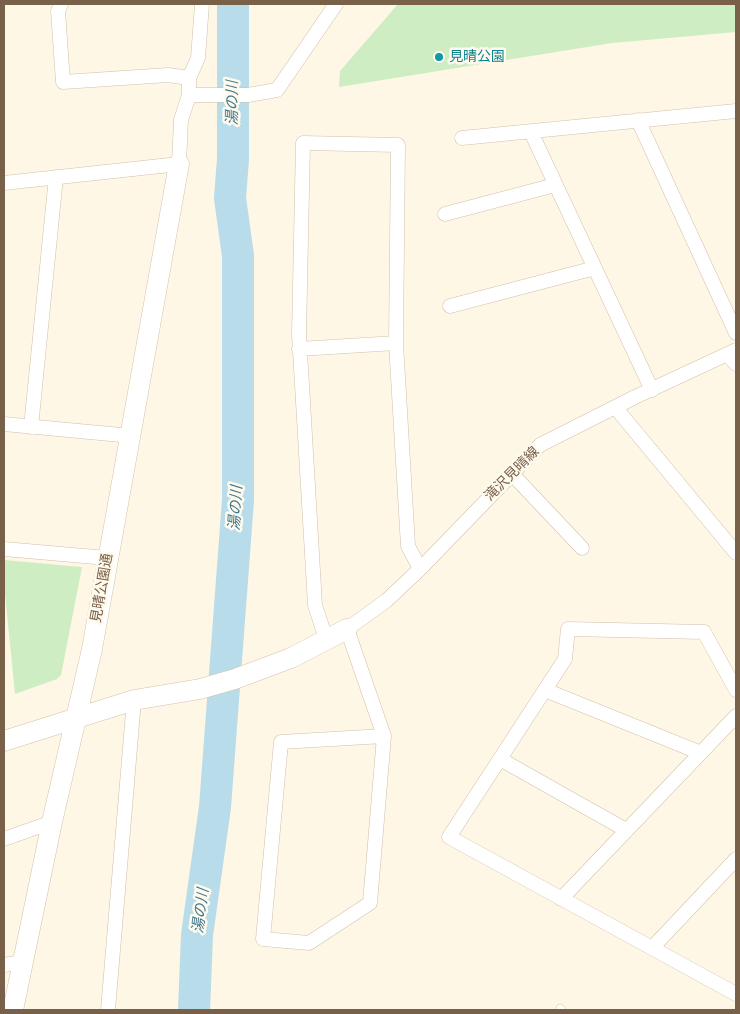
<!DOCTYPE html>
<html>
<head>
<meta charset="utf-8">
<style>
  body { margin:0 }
  #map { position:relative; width:740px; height:1014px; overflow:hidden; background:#fef7e6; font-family:"PT Sans",sans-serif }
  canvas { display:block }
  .frame { position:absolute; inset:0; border:5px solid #796048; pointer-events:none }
</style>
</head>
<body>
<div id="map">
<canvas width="740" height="1014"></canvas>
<div class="frame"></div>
</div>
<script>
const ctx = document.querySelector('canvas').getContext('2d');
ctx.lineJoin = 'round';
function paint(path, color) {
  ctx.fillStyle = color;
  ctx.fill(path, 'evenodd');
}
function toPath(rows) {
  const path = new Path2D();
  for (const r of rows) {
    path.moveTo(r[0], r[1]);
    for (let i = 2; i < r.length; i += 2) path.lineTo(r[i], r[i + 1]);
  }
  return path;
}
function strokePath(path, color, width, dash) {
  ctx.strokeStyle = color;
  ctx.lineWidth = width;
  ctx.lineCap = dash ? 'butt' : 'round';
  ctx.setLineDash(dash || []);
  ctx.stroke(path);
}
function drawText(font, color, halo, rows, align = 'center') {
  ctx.font = font + ' "PT Sans","Noto Sans JP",sans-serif';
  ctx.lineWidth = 5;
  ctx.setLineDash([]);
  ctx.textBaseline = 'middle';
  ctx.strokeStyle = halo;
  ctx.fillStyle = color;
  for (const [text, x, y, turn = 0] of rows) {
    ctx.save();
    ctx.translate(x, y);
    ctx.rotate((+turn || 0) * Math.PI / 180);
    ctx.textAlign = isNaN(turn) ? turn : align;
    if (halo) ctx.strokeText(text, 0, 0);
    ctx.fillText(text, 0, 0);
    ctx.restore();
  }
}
paint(toPath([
  [398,4,736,4,736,32,612,43,339,87,340,71],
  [4,560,82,567,61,675,57,679,15,694,4,584]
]), '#cfedc3');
strokePath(toPath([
  [194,1010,197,935,215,807,238,500,238,256,230,198,233,159,233,4]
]), '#b8dce9', 32);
const lane = toPath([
  [560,1008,562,1010]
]);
const street = toPath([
  [61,4,58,11,63,82,168,75,189,78],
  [189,95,248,95,277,90,336,4],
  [638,120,736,333],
  [531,132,652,390],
  [462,138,736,111],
  [4,183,179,164,181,120,189,95,189,78,198,58,202,4],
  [445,214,555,185],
  [450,306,595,268],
  [299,349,396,343],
  [728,355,736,364],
  [615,407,736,553],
  [4,424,132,436],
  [31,427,56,177],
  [512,474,582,548],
  [4,549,107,558],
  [326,639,315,605,299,334,303,143,398,145,396,343,408,546,420,569],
  [545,690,701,753],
  [736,690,704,632,568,629,565,659,449,837,736,994],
  [384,736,281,742,263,939,309,943,370,903,384,736,347,629,386,601,420,569,540,445,635,397,736,350],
  [500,759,626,830],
  [4,839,52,822],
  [561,899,736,716],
  [652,948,736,859],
  [4,965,22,962],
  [108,1010,134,700]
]);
const secondary = toPath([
  [4,741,134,700,200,689,235,679,291,658,347,629],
  [13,1010,52,822,92,649,179,164]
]);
strokePath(lane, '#d0c0aa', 8);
strokePath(street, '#d0c0aa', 15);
strokePath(secondary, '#d4c1a8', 21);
strokePath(lane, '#fff', 7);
strokePath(street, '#fff', 14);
strokePath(secondary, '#fff', 20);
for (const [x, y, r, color] of [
  [439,57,5,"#0f9aa8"]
]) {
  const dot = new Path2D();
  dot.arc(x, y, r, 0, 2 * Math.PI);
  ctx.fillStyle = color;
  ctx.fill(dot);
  strokePath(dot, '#fffaee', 2);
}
drawText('14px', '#0d838f', '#fffaee', [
  ["見晴公園",449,57]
], 'left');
drawText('14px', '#796048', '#fffaee', [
  ["滝沢見晴線",512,474,-45],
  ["見晴公園通",102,588,-80]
]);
drawText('italic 15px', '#40788e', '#fffaee', [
  ["湯の川",233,103,-90],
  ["湯の川",236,508,-87],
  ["湯の川",201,911,-83]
]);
</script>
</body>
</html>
